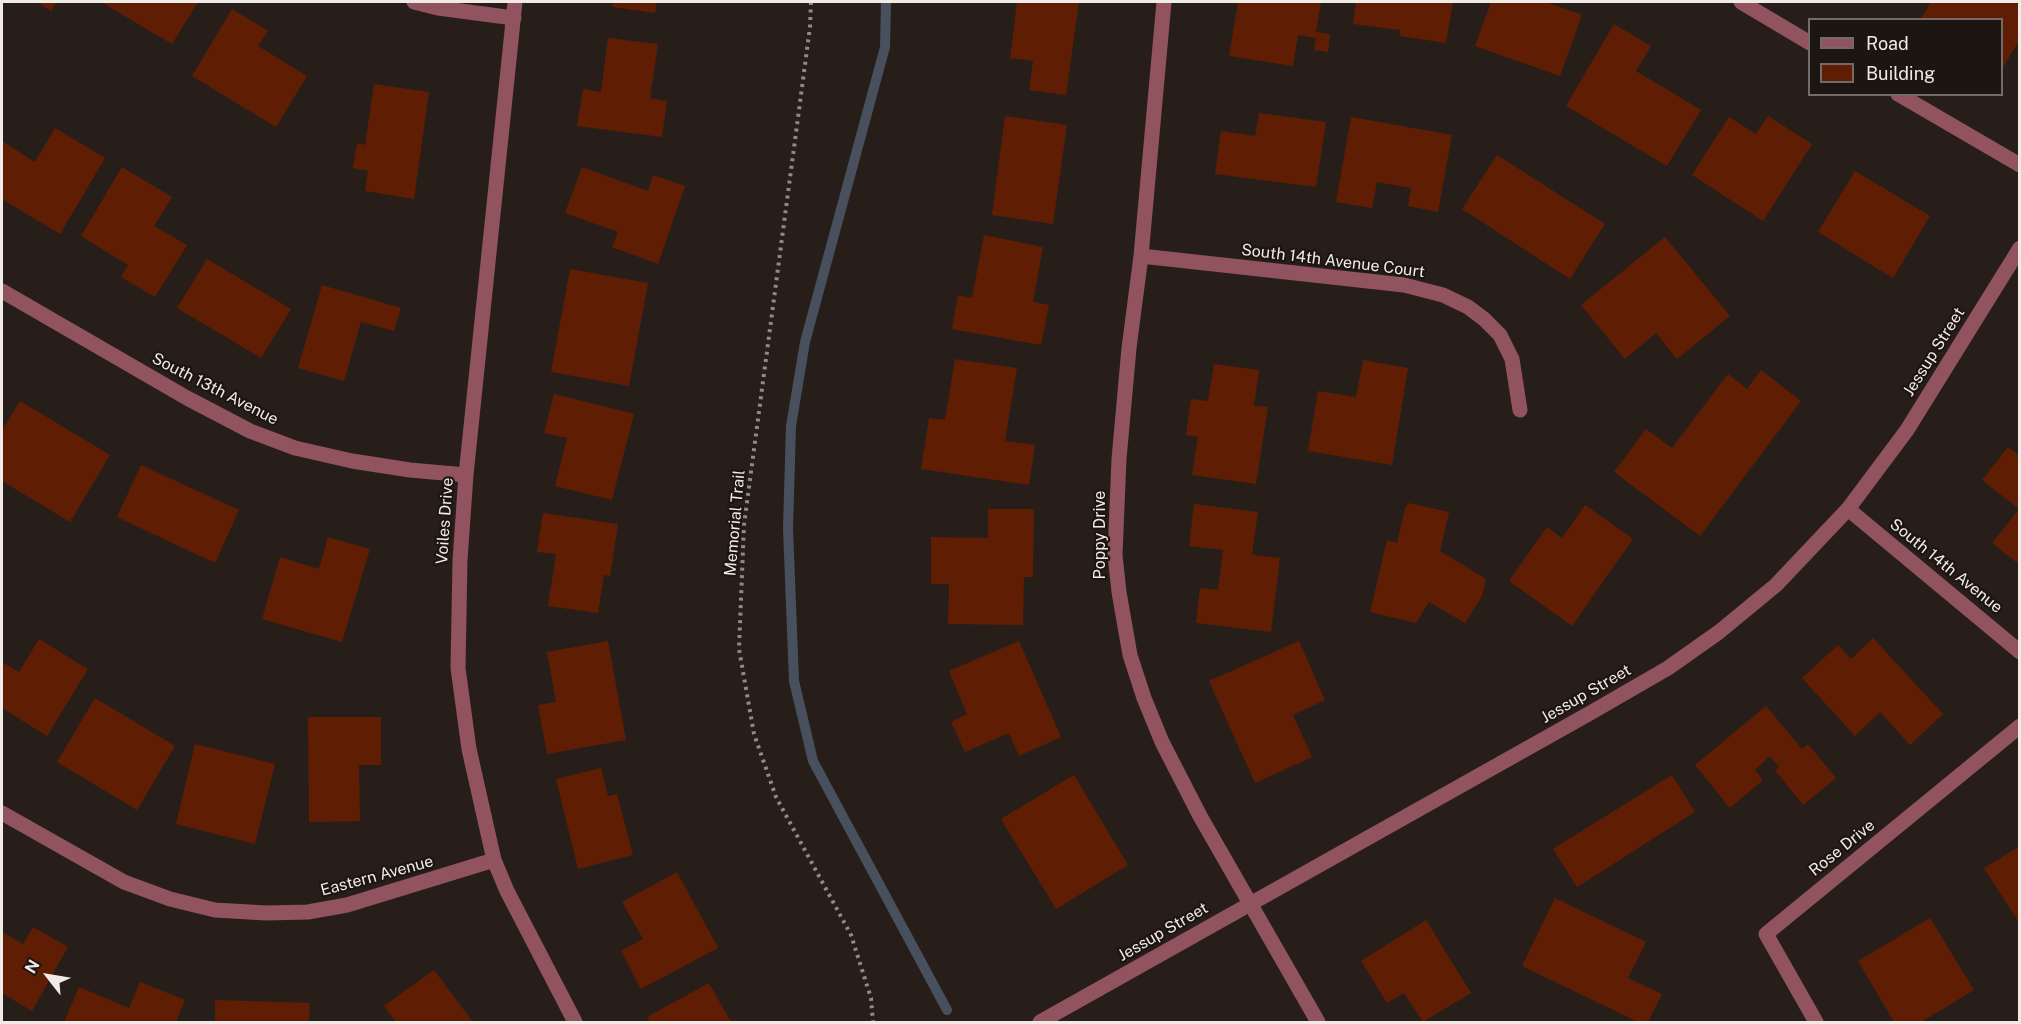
<!DOCTYPE html>
<html>
<head>
<meta charset="utf-8">
<style>
  body { margin:0 }
  #map { position:relative; width:2021px; height:1024px; overflow:hidden; background:#271e1a; font-family:"Public Sans",sans-serif }
  canvas { display:block }
  .frame { position:absolute; inset:0; border:3px solid #f1ebe8; pointer-events:none }
  .legend { position:absolute; left:1808px; top:18px; width:195px; height:78px; box-sizing:border-box; background:#1d1511; border:2px solid #726b67; margin:0; padding:8px 10px; list-style:none; font-size:18px; color:#f1ebe8 }
  .legend li { display:flex; align-items:center; gap:12px; height:30px }
  .legend b { width:30px; border:2px solid #726b67 }
  .north { position:absolute; left:18px; top:946px; width:60px; height:60px; -webkit-text-stroke:4px #1d1511; paint-order:stroke; rotate:301deg; font-size:16px; font-weight:700; line-height:24px; text-align:center; color:#f1ebe8 }
  .north::after { content:''; display:block; margin:auto; width:21px; height:27px; background:#f1ebe8; clip-path:polygon(50% 0,100% 100%,50% 72%,0 100%) }
</style>
</head>
<body>
<div id="map">
<canvas width="2021" height="1024"></canvas>
<div class="frame"></div>
<ul class="legend">
<li><b style="height:8px;background:#91535e"></b>Road</li>
<li><b style="height:16px;background:#5f1e04"></b>Building</li>
</ul>
<div class="north">N</div>
</div>
<script>
const ctx = document.querySelector('canvas').getContext('2d');
ctx.lineJoin = 'round';
function toPath(rows) {
  const path = new Path2D();
  for (const r of rows) {
    path.moveTo(r[0], r[1]);
    for (let i = 2; i < r.length; i += 2) path.lineTo(r[i], r[i + 1]);
  }
  return path;
}
function strokePath(path, color, width, dash) {
  ctx.strokeStyle = color;
  ctx.lineWidth = width;
  ctx.lineCap = dash ? 'butt' : 'round';
  ctx.setLineDash(dash || []);
  ctx.stroke(path);
}
function paint(path, color) {
  ctx.fillStyle = color;
  ctx.fill(path, 'evenodd');
}
function drawText(font, color, halo, rows, align = 'center') {
  ctx.font = font + ' "Public Sans",sans-serif';
  ctx.lineWidth = 4.5;
  ctx.setLineDash([]);
  ctx.textBaseline = 'middle';
  ctx.strokeStyle = halo;
  ctx.fillStyle = color;
  for (const [text, x, y, turn = 0] of rows) {
    ctx.save();
    ctx.translate(x, y);
    ctx.rotate((+turn || 0) * Math.PI / 180);
    ctx.textAlign = isNaN(turn) ? turn : align;
    if (halo) ctx.strokeText(text, 0, 0);
    ctx.fillText(text, 0, 0);
    ctx.restore();
  }
}
strokePath(toPath([
  [886,2,885,47,805,342,791,426,788,528,794,681,813,761,947,1010]
]), '#48505d', 10);
paint(toPath([
  [37,2,57,2,51,11],
  [101,2,198,2,172,44],
  [613,2,657,2,655,13,612,7],
  [1017,2,1079,2,1066,95,1029,90,1033,61,1010,58],
  [1238,2,1321,2,1316,32,1330,34,1328,52,1314,50,1316,38,1298,35,1293,66,1229,56],
  [1356,2,1453,2,1446,43,1400,36,1400,30,1353,24],
  [1491,2,1546,2,1582,15,1560,76,1475,46],
  [1931,2,2013,2,2020,5,2020,39,2002,69,2002,20,1920,20],
  [232,9,268,31,258,46,307,76,276,127,192,76],
  [1614,24,1651,46,1636,71,1701,110,1667,166,1566,106],
  [608,38,658,44,650,98,667,101,662,137,577,126,583,89,601,92],
  [374,84,429,92,414,199,365,191,368,171,353,168,357,143,365,145],
  [1259,113,1326,122,1316,187,1215,174,1221,131,1255,136],
  [1005,116,1067,125,1053,224,992,215],
  [1768,116,1812,144,1763,221,1692,175,1729,117,1756,134],
  [1351,117,1452,135,1438,212,1408,206,1411,188,1377,182,1372,208,1336,202],
  [55,128,105,158,60,234,2,199,2,141,35,162],
  [1497,155,1605,224,1570,279,1462,209],
  [122,167,172,197,154,226,187,245,155,297,121,277,128,265,81,236],
  [582,167,648,191,653,175,685,186,658,264,612,247,618,232,565,213],
  [1855,171,1930,216,1893,278,1818,232],
  [984,235,1043,247,1033,302,1049,305,1041,345,952,329,958,295,972,298],
  [1665,237,1730,316,1677,359,1656,333,1625,359,1581,305],
  [207,259,291,309,261,358,177,308],
  [570,269,648,283,629,386,551,372],
  [322,285,401,308,394,331,361,322,344,381,298,368],
  [955,359,1017,368,1005,441,1035,445,1029,485,921,469,929,418,945,420],
  [1363,360,1408,368,1392,465,1308,451,1318,391,1356,397],
  [1214,364,1259,370,1254,406,1268,407,1256,484,1192,475,1198,437,1186,435,1191,399,1208,401],
  [1761,370,1801,401,1700,536,1614,472,1646,429,1672,448,1728,374,1747,389],
  [554,394,634,414,612,500,555,486,567,438,544,433],
  [20,401,110,455,70,522,2,481,2,431],
  [2008,447,2020,456,2020,565,1992,543,2019,509,1982,480],
  [141,465,239,510,215,563,117,517],
  [1409,503,1449,512,1440,551,1486,579,1482,596,1465,623,1429,602,1416,623,1370,612,1387,540,1397,543,1405,508],
  [1194,504,1258,512,1252,555,1280,558,1271,632,1196,623,1200,588,1218,590,1223,550,1189,546],
  [1585,505,1633,539,1572,626,1509,581,1547,527,1562,538],
  [988,509,1034,509,1033,577,1024,577,1023,625,948,624,949,584,931,584,931,537,988,538],
  [543,513,618,524,610,576,604,575,598,613,548,606,556,554,537,552],
  [328,537,370,549,342,642,262,619,280,557,319,569],
  [1873,638,1943,714,1910,745,1880,712,1855,736,1802,678,1838,645,1851,659],
  [39,639,88,669,47,736,2,708,2,662,19,672],
  [608,641,626,740,547,754,538,705,556,702,547,652],
  [1019,641,1061,737,1019,756,1009,733,965,752,951,722,967,714,949,671],
  [1299,641,1325,700,1293,715,1312,757,1255,783,1209,681],
  [95,698,175,746,137,810,57,762],
  [1766,706,1802,749,1808,744,1836,778,1803,805,1775,770,1779,767,1770,756,1755,770,1763,780,1730,808,1695,765],
  [308,717,381,717,381,765,359,765,360,821,309,822],
  [195,744,275,764,255,844,176,824],
  [601,768,608,796,617,794,633,855,578,869,556,779],
  [1074,775,1128,865,1056,909,1001,819],
  [1672,775,1695,812,1577,887,1553,849],
  [2020,846,2020,924,1984,868],
  [677,872,718,948,641,989,621,951,643,939,622,902],
  [1555,898,1646,942,1628,978,1662,994,1648,1022,1638,1022,1522,966],
  [1930,918,1974,990,1921,1022,1894,1022,1858,961],
  [1426,920,1471,993,1423,1022,1404,993,1387,1003,1361,961],
  [33,927,68,947,32,1011,2,993,2,932,23,944],
  [434,970,473,1022,396,1022,384,1006],
  [140,982,185,1000,176,1022,64,1022,79,987,129,1008],
  [709,983,731,1022,650,1022,647,1017],
  [215,1000,310,1003,309,1022,215,1022]
]), '#5f1e04');
strokePath(toPath([
  [811,2,810,27,744,525,739,649,754,734,776,797,851,935,871,998,873,1022]
]), '#918a86', 4, [3, 4.5]);
strokePath(toPath([
  [414,2,438,8,514,18],
  [515,2,466,475,460,560,458,668,469,749,494,860,507,891,575,1022],
  [1164,2,1141,256,1129,348,1119,459,1115,555,1119,592,1130,655,1144,698,1162,742,1200,816,1318,1022],
  [1741,2,1810,43],
  [1898,94,2020,165],
  [1141,256,1404,285,1443,295,1468,307,1484,319,1500,335,1512,359,1520,410],
  [2,291,187,398,250,431,295,448,352,461,410,470,466,475],
  [1848,509,2020,652],
  [2,813,124,882,170,899,215,910,266,913,308,912,347,905,494,860],
  [1816,1022,1766,934,2020,726]
]), '#91535e', 15);
strokePath(toPath([
  [1040,1022,1592,712,1668,668,1719,632,1776,585,1848,509,1907,430,2020,248]
]), '#91535e', 15);
drawText('16px', '#f1ebe8', '#1d1511', [
  ["South 14th Avenue Court",1333,261,7],
  ["Jessup Street",1934,352,-58],
  ["South 13th Avenue",215,389,27],
  ["Voiles Drive",445,521,-86],
  ["Memorial Trail",735,523,-85],
  ["Poppy Drive",1100,535,-90],
  ["South 14th Avenue",1946,566,39],
  ["Jessup Street",1586,694,-30],
  ["Rose Drive",1842,848,-39],
  ["Eastern Avenue",377,876,-15],
  ["Jessup Street",1163,932,-30]
]);
</script>
</body>
</html>
